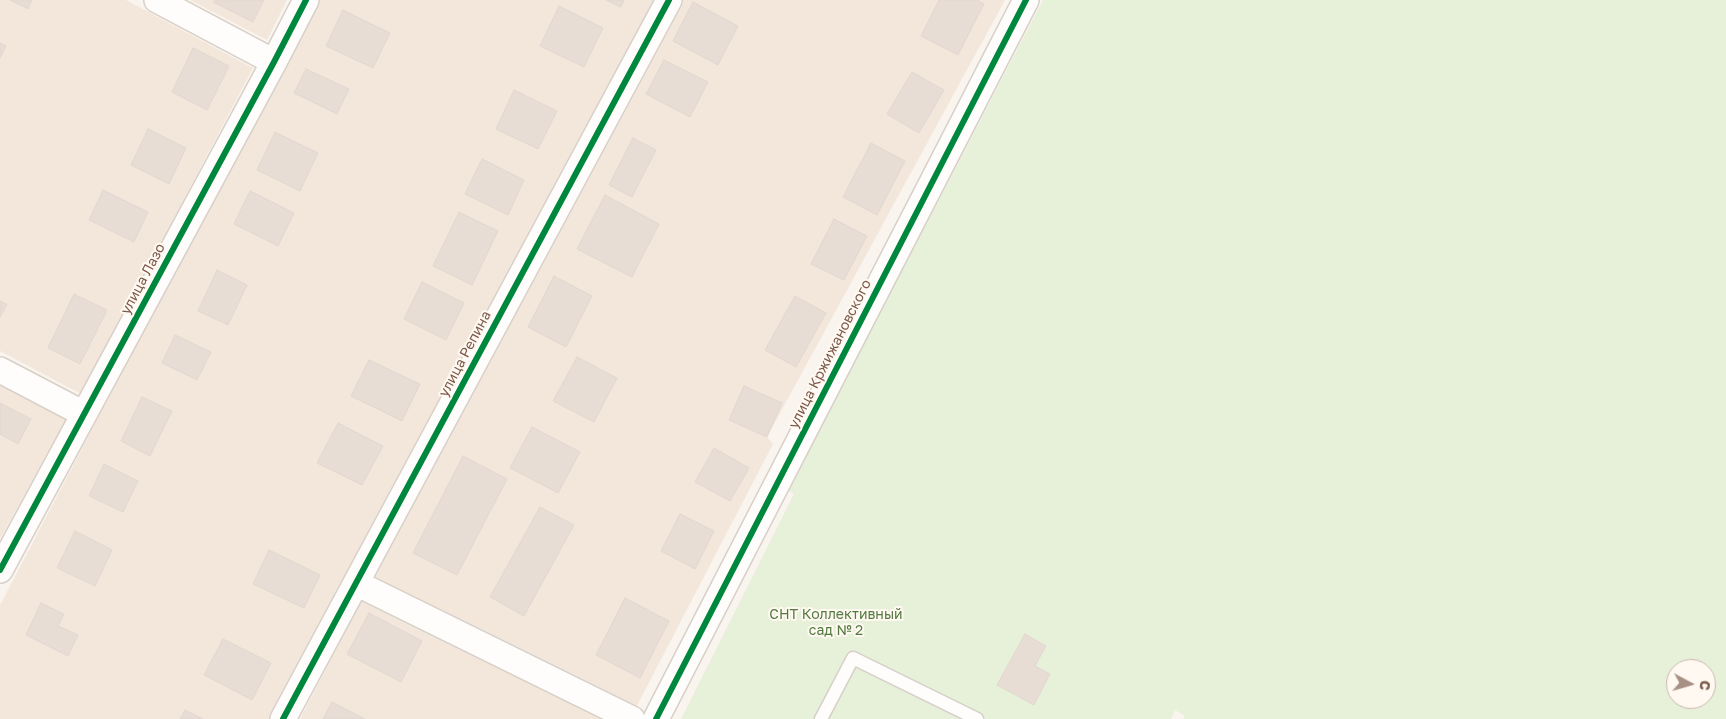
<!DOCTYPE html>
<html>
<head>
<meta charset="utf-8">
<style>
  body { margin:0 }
  #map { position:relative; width:1726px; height:719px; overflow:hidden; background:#faf4ee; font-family:"Golos Text",sans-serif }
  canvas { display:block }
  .north { position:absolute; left:1666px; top:659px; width:50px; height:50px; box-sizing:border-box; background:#fff9f2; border:1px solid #cab9af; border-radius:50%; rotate:96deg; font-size:14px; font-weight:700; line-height:20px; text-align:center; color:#7b5a4b }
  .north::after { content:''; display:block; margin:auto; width:18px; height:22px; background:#a79084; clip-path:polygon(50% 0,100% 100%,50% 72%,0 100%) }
</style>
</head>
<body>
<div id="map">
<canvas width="1726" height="719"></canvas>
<div class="north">С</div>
</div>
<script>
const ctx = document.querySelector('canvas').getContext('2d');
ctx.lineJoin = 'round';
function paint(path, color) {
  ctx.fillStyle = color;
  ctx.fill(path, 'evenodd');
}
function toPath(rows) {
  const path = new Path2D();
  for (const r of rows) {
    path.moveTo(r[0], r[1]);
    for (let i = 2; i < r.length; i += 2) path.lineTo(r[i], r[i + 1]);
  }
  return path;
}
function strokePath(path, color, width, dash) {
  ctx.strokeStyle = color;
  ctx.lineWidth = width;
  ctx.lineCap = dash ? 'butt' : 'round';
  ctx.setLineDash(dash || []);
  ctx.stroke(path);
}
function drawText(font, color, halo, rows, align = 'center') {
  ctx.font = font + ' "Golos Text",sans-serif';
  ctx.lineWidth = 4;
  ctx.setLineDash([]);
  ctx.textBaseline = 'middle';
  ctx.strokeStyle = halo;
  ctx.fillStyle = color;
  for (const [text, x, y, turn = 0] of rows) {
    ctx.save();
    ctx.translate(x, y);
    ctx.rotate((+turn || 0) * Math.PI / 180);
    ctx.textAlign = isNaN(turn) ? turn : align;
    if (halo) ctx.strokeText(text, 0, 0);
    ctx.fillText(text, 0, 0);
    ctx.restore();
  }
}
paint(toPath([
  [0,0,126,0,253,68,81,394,0,351],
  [190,0,287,0,267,40],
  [317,0,657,0,273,719,0,719,0,605],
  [677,0,1005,0,767,437,773,444,630,719,300,719,418,492],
  [0,381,68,415,0,539]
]), '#f3e7dc');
paint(toPath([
  [1043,0,1726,0,1726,719,1183,719,1185,716,1175,710,1171,719,681,719,794,494,788,490],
  [1676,669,1706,669,1706,699,1676,699]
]), '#e7f0d9');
const building = toPath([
  [10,0,32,0,28,9,10,0],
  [215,0,264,0,253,22,213,2,215,0],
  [606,0,624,0,621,7,606,0],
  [939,0,977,0,984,4,958,55,921,36,939,0],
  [693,2,738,26,718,65,673,41,693,2],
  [559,6,603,28,584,67,540,46,559,6],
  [343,10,390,33,373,68,326,46,343,10],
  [0,43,6,46,0,58,0,43],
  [193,48,229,66,207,110,172,92,193,48],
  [664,60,708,82,690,117,646,94,664,60],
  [306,69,349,89,337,114,294,93,306,69],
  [912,72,944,90,919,133,887,114,912,72],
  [514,90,557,111,538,149,496,129,514,90],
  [148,129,186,148,169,184,131,165,148,129],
  [275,132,318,153,300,191,257,170,275,132],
  [633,138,656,150,632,197,609,185,633,138],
  [871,143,905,161,877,215,843,197,871,143],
  [482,159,524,180,508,215,465,194,482,159],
  [103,190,148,212,134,242,89,220,103,190],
  [250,191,294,213,278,246,234,224,250,191],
  [605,195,659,224,632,277,577,249,605,195],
  [459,212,498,231,472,285,433,266,459,212],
  [834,219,867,236,844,280,811,264,834,219],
  [217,270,247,285,228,325,198,311,217,270],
  [554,276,592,296,566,347,528,327,554,276],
  [422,282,464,303,446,340,404,319,422,282],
  [74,294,107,310,80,364,48,348,74,294],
  [795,296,826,313,796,367,765,350,795,296],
  [0,301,7,304,0,317,0,301],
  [175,335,211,352,197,380,162,363,175,335],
  [577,357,617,378,594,422,553,401,577,357],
  [369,360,420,384,402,421,351,396,369,360],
  [744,386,782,403,767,437,729,420,744,386],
  [142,397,172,411,150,456,121,441,142,397],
  [0,403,31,419,18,444,0,434,0,403],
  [338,423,383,446,362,485,317,463,338,423],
  [532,427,580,452,558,493,510,468,532,427],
  [714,448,749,468,730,501,695,482,714,448],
  [463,456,507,479,457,575,413,553,463,456],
  [104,464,138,481,123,512,89,496,104,464],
  [540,507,574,525,524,616,490,597,540,507],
  [680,514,714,531,695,569,661,551,680,514],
  [75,531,112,550,95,586,57,568,75,531],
  [269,550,320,575,304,608,253,584,269,550],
  [625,598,669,621,640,678,596,655,625,598],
  [41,603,64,614,58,626,78,635,68,656,26,635,41,603],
  [369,613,422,641,401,682,347,654,369,613],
  [1025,634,1046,646,1035,666,1050,674,1034,705,997,685,1025,634],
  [223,639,271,663,252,700,204,675,223,639],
  [332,702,365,719,323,719,332,702],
  [185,710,203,719,180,719,185,710]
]);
paint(building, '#e7ddd5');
strokePath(building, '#e3d7d0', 1);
const service = toPath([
  [821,719,853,658,977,719]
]);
const minor = toPath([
  [157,0,274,62],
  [0,370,84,414],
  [0,570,274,62,306,0],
  [356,583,632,719],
  [283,719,669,0],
  [656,719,1026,0]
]);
strokePath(service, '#d7d0c9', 15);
strokePath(minor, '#d7d0c9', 28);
strokePath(service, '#fefdfc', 12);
strokePath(minor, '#fefdfc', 25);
strokePath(toPath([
  [0,570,274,62,306,0],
  [283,719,669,0],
  [656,719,1026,0]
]), '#00873e', 6);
drawText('14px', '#7b5a4b', '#fff9f2', [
  ["улица Лазо",143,279,-62],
  ["улица Репина",465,354,-62],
  ["улица Кржижановского",830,354,-63]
]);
drawText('14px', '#537b3f', '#fff9f2', [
  ["СНТ Коллективный",836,615],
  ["сад № 2",836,631]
]);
</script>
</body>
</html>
